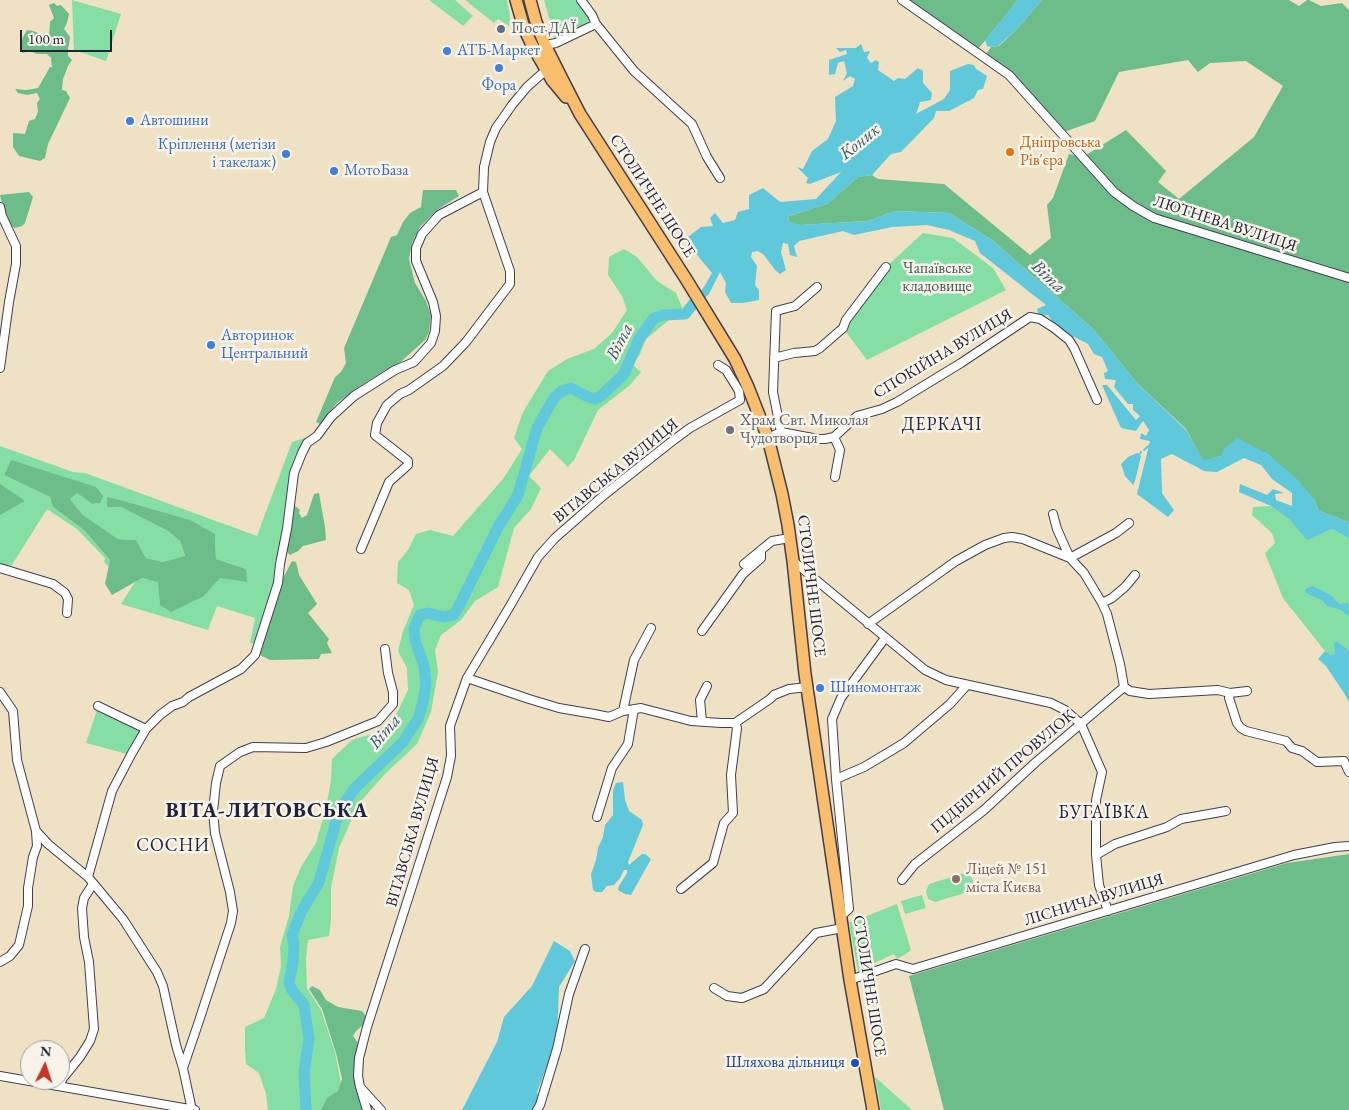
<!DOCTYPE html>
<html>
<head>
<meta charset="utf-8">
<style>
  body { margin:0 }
  #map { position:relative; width:1349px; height:1110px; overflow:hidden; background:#efe1c3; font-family:"EB Garamond",serif }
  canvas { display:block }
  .north { position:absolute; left:20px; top:1040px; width:50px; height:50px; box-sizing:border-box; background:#f7f3e8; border:1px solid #a29fa3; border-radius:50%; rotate:4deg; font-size:14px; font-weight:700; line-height:20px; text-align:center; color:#22223b }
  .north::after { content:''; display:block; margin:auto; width:18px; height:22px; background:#c8321e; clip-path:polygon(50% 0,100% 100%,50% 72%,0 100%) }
  .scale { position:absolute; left:20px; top:30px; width:92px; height:22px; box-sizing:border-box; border:2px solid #22223b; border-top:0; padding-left:6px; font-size:15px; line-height:18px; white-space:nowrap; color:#22223b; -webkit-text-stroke:4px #f7f3e8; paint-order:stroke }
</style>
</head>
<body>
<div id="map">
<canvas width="1349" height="1110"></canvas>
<div class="north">N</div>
<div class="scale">100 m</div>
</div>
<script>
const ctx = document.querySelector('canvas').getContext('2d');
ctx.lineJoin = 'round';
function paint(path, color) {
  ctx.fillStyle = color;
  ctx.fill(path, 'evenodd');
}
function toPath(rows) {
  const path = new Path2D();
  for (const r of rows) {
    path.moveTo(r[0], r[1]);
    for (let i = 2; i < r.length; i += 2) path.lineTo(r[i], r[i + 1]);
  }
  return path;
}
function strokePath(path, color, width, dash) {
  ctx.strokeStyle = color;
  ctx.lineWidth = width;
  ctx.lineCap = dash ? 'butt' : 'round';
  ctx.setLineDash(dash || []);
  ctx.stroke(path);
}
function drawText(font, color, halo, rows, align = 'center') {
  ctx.font = font + ' "EB Garamond",serif';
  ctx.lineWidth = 5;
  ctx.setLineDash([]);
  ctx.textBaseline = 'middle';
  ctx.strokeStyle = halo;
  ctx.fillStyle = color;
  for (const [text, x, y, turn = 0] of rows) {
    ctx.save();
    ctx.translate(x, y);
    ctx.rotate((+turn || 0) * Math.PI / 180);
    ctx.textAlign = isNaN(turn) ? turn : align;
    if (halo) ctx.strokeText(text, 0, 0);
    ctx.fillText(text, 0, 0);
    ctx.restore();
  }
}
paint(toPath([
  [72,0,121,14,106,61,74,50],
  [429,0,455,0,473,16,463,26],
  [465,0,507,0,510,16,510,22,509,26,498,19,494,23],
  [544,0,581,0,588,8,590,19,583,27,555,39],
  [923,233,953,238,993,268,1006,290,867,360,843,328,886,267],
  [624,249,637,257,657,281,676,293,686,317,669,320,646,339,640,354,633,365,641,372,630,385,598,410,574,460,568,467,550,449,529,476,541,488,531,509,514,528,498,587,475,601,461,620,441,635,435,650,438,672,431,712,417,744,385,774,359,803,339,848,331,888,331,919,329,936,308,940,306,959,307,988,321,1010,335,1052,346,1110,268,1110,266,1094,259,1073,246,1064,245,1049,245,1027,264,1018,276,989,281,966,280,947,289,916,293,886,301,867,316,843,326,808,331,780,332,759,352,740,375,733,395,717,408,690,407,668,398,651,403,631,414,605,409,590,397,583,398,562,408,550,416,534,430,530,453,536,503,479,522,449,514,438,523,412,548,371,567,359,594,349,612,333,627,310,622,296,608,275,609,257],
  [314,435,303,447,276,582,256,644,250,643,255,618,217,606,208,630,121,604,135,582,142,578,159,582,160,605,204,596,220,578,246,569,216,559,215,534,189,520,128,502,107,498,107,507,121,507,168,531,180,541,185,557,163,562,146,558,136,540,118,539,83,515,70,499,77,493,92,504,99,503,11,460,4,475,50,497,53,507,84,530,110,560,109,567,104,562,105,558,77,529,47,509,10,568,0,566,0,446,73,472,85,473,257,536,292,442],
  [1271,506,1290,520,1307,539,1332,529,1349,538,1349,650,1338,642,1336,642,1334,645,1335,654,1331,655,1325,651,1283,598,1265,553,1275,543,1272,533,1252,515,1253,507],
  [97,710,141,732,127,754,86,743],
  [965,873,971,877,974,883,971,891,935,902,928,899,926,891,929,884],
  [922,895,926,908,905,914,901,901],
  [897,904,911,950,907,953,897,959,894,954,872,964,871,970,861,973,858,971,849,922,862,918],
  [875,1077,912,1110,881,1110]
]), '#85dea4');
paint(toPath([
  [908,0,1018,0,978,49],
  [1042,0,1289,0,1299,6,1307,0,1309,0,1321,6,1342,3,1349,10,1349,522,1319,511,1314,499,1268,454,1221,456,1203,461,1186,429,1138,384,1092,328,992,240,949,213,895,211,868,221,800,225,788,222,789,216,827,204,858,177,872,175,878,179,944,184,1030,255,1051,238,1047,205,1053,198,1069,154,1083,157,1126,130,1166,171,1158,182,1179,199,1254,137,1283,86,1246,61,1210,63,1198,72,1188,60,1119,72,1095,121,1061,133,1009,75,984,57,991,47,999,46,1018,28],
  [54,3,57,6,61,5,69,14,67,23,64,29,70,37,68,50,68,56,72,60,68,66,63,79,62,90,66,91,70,98,48,144,45,158,40,161,19,156,13,147,13,133,25,134,29,121,35,119,38,112,37,103,40,99,37,93,27,95,18,93,15,89,26,90,38,88,50,67,52,67,51,58,47,54,37,54,30,51,22,53,21,44,23,37,27,30,33,31,49,37,50,22,54,18,49,5],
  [423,190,456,190,459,196,437,210,420,227,412,243,409,259,415,283,426,301,431,315,429,332,425,340,396,366,387,369,360,386,337,403,320,424,316,422,335,377,341,372,346,363,344,348,391,237,397,235,403,222,410,213,421,207],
  [29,192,33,197,25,223,22,226,15,228,10,225,4,213,0,195],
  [11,460,96,487,103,496,100,503,92,504,77,493,70,499,83,515,118,539,136,540,146,558,163,562,185,556,180,541,168,531,121,507,107,507,107,497,128,502,190,520,215,534,216,559,246,569,247,582,220,578,204,596,171,612,160,605,158,582,142,578,112,595,105,584,110,560,84,530,53,507,50,497,4,475],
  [0,484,25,501,0,515],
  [319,493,325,527,326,540,303,546,298,551,290,555,285,550,293,504,300,510,299,513,302,518,307,515,314,494],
  [292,561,296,562,299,575,317,604,308,613,329,639,327,643,332,653,321,654,319,659,270,660,258,654,281,582],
  [1349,854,1349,1110,944,1110,909,976,1287,863],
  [312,986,320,990,326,1000,338,1007,362,1011,366,1016,364,1024,356,1031,353,1036,358,1043,355,1077,356,1088,363,1110,321,1110,327,1098,338,1091,342,1079,336,1053,322,1009,309,989]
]), '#6cbd8a');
paint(toPath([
  [1018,0,1042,0,1018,28,998,46,991,47,987,46,985,40],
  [861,44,864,52,870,51,867,58,871,63,876,60,879,62,878,70,894,81,898,78,905,79,918,68,923,71,923,83,932,93,931,100,920,102,916,114,944,99,950,90,950,71,968,64,974,65,976,69,987,76,983,89,978,90,974,98,949,111,936,111,934,118,901,152,891,154,872,175,858,177,827,204,789,216,788,221,800,225,868,221,895,211,949,213,992,240,1092,328,1138,384,1186,430,1203,460,1221,456,1223,450,1237,438,1268,454,1296,478,1314,499,1319,511,1349,522,1349,538,1332,529,1307,540,1290,520,1271,506,1239,492,1240,484,1267,495,1273,489,1284,493,1275,494,1276,500,1292,506,1292,493,1272,479,1261,465,1244,458,1217,472,1204,471,1172,454,1161,459,1162,493,1174,510,1168,517,1137,494,1150,441,1140,439,1141,433,1146,436,1149,430,1143,421,1136,431,1121,428,1102,385,1107,385,1136,420,1140,416,1133,410,1133,404,1128,404,1114,387,1116,380,1105,379,1104,373,1108,371,1102,357,1094,354,1088,344,1057,328,1048,315,1039,316,1037,309,1046,305,980,253,975,241,949,230,927,225,892,227,854,235,843,231,799,241,794,246,797,257,790,255,788,244,783,243,781,252,786,270,780,274,775,270,764,255,758,251,752,252,751,257,757,266,755,285,759,290,759,300,743,303,731,303,725,292,726,283,720,272,709,294,686,317,684,310,704,287,712,273,689,245,688,237,701,227,713,226,710,218,715,213,723,223,735,220,738,212,749,209,749,195,763,188,780,202,816,199,841,172,810,184,806,183,808,178,797,167,803,169,812,151,828,139,836,121,835,97,853,86,855,79,850,76,843,81,847,73,844,61,838,63,835,74,829,75,829,60,847,54,846,50,840,52,836,48,856,48],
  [1137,453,1141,456,1135,481,1133,485,1125,476,1121,464,1128,457],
  [1313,586,1332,596,1339,604,1347,603,1349,606,1349,616,1339,609,1327,606,1322,600,1310,595,1305,592,1305,590,1307,588],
  [1335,642,1338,642,1349,650,1349,702,1344,693,1326,666,1318,659,1325,651,1331,655,1335,654,1334,645],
  [623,782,625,800,629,811,642,820,643,825,628,862,629,865,642,854,645,854,651,859,631,895,625,894,618,890,619,886,627,873,627,870,624,870,620,878,614,885,607,886,602,892,596,892,593,890,591,874,596,860,598,848,603,837,605,825,613,815,613,790,616,783],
  [554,941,570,951,575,961,559,987,557,1040,537,1092,539,1101,534,1110,462,1110,497,1042,504,1017,532,986]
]), '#5fc8da');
strokePath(toPath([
  [1144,450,1151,444],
  [1139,455,1141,452]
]), '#5fc8da', 2);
strokePath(toPath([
  [306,1110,304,1072,309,1039,304,1005,292,990,289,983,293,962,294,944,292,936,301,912,319,882,339,811,355,788,403,742,418,719,423,702,426,684,424,666,415,640,414,628,420,615,428,613,443,617,453,615,458,608,498,527,518,495,537,428,554,398,562,391,571,388,586,396,595,399,601,396,624,374,639,339,654,318,664,315,685,314,694,303]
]), '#5fc8da', 11);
const street = toPath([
  [581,0,592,15,596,24,634,71,692,124,707,157,720,178],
  [902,0,1009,75,1114,192,1133,206,1154,218,1349,278],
  [545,45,556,43,596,24],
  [0,207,2,216,16,246,16,264,9,302,0,368],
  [774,358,794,353,815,351,820,348,843,328,846,320,886,267],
  [781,432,773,392,776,311,795,306,817,287],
  [834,437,840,450,835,477],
  [768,438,781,432,818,439,825,439,834,437,857,416,882,409,897,402,961,363,1030,317,1040,319,1054,328,1069,340,1074,348,1097,400],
  [1053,514,1057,529,1070,558,1084,573,1102,603,1107,614,1120,664,1124,687,1130,691,1149,694,1218,690,1230,693,1247,691],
  [361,549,389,482,408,465,408,461,375,435,377,423,387,405,400,394,409,390,443,366,466,342,510,284,510,271,483,192,484,167,490,142,496,128,512,105,527,87,545,71],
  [1070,558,1116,533,1129,523],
  [793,561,925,670,946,680,1051,703,1065,710,1081,724,1102,772,1096,800,1096,855,1099,885,1108,911],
  [744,564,772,541,790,538],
  [0,568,53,584,65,593,68,599,67,613],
  [1102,603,1112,598,1125,587,1135,575],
  [868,624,956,561,985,545,1004,538,1012,537,1023,539,1070,558],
  [702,631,743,574,761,558,761,550],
  [467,678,529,699,559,708,594,714,609,717,623,711,641,708,691,721,721,723,735,723,770,699,774,695,789,689,808,687],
  [0,692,13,711,17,760,36,831,48,844,88,877,123,919,157,972,163,986,176,1045,183,1068,192,1110],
  [1230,693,1229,698,1237,723,1241,728,1246,731,1286,741,1292,748,1302,751,1317,762,1344,761,1349,772],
  [98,706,146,729],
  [623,711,634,660,651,628],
  [702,721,700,700,707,686],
  [836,779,864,767,904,743,950,704,967,685],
  [597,817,612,768,628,744,634,709],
  [1096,855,1115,844,1167,827,1181,819,1226,811],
  [88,877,112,791,132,753,146,729,160,715,172,706,183,702,189,697,241,669,255,655,278,583,280,564,287,529,294,473,302,453,307,443,317,436,331,417,354,396,395,370,414,362,431,343,435,331,436,316,433,302,416,261,416,248,422,234,439,215,483,192],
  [902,880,915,864,984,810,1036,762,1124,687],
  [681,889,713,863,724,823,733,813,731,775,737,728,735,723],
  [841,916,849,909,836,779,832,719,841,698,885,638],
  [0,962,10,956,19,945,28,906,28,888,33,857,37,846,36,831],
  [850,980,896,964,913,969,1294,855,1335,847,1349,846],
  [714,988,727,996,742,998,764,989,816,933,843,928],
  [183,1068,198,1024,231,923,233,911,230,892,215,833,213,811,216,783,220,766,240,752,253,747,306,748,326,742,378,721,393,704,393,692,388,673,385,649],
  [0,1076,195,1110],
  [59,1086,63,1078,80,1057,90,1041,94,1029,89,962,84,937,82,908,84,898,93,884],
  [361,1090,367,1110],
  [381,1110,360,1087,358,1076,359,1058,367,1027,447,777,451,756,450,726,467,678,510,606,538,557,555,538,604,495,671,442,690,428,740,400,739,391,726,370,718,365],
  [537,1110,540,1105,557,1049,569,994,585,949]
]);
const primary = toPath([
  [516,0,524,28,532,45,552,80,566,97],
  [530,0,536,22,545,45,560,75,580,114,686,279,735,359,748,387,768,438,782,494,788,525,793,561,805,674,850,980,873,1110]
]);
strokePath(street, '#413f4f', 10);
strokePath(primary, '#413f4f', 14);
strokePath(street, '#fff', 8);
strokePath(primary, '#f9be6d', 11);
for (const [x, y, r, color] of [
  [501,29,5,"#5c6f8a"],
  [447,51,5,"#3f7fe0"],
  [499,68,5,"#3f7fe0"],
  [130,121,5,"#3f7fe0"],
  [1010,152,5,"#e8710a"],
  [286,154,5,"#3f7fe0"],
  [334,171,5,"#3f7fe0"],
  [211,345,5,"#3f7fe0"],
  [730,430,5,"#6b7280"],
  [820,688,5,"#3f7fe0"],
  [956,879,5,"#8d6e63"],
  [855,1063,5,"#1a4fb4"]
]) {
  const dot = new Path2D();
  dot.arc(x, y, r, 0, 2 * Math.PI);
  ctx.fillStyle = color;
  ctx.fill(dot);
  strokePath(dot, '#f7f3e8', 2);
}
drawText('16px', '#4e5e75', '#f7f3e8', [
  ["Пост ДАЇ",511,29]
], 'left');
drawText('16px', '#366cbe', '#f7f3e8', [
  ["АТБ-Маркет",457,51],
  ["Фора",499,86,"center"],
  ["Автошини",140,121],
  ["Кріплення (метізи",276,145,"right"],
  ["і такелаж)",276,163,"right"],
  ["МотоБаза",344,171],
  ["Авторинок",221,336],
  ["Центральний",221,354],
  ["Шиномонтаж",830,688]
], 'left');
drawText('16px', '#c56008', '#f7f3e8', [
  ["Дніпровська",1020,143],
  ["Рів'єра",1020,161]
], 'left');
drawText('16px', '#22223b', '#f7f3e8', [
  ["СТОЛИЧНЕ ШОСЕ",652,196,57],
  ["ЛЮТНЕВА ВУЛИЦЯ",1225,224,18],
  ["СПОКІЙНА ВУЛИЦЯ",943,354,-31],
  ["ВІТАВСЬКА ВУЛИЦЯ",616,471,-39],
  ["СТОЛИЧНЕ ШОСЕ",811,586,83],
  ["ПІДБІРНИЙ ПРОВУЛОК",1003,772,-40],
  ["ВІТАВСЬКА ВУЛИЦЯ",413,832,-74],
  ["ЛІСНИЧА ВУЛИЦЯ",1094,900,-17],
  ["СТОЛИЧНЕ ШОСЕ",869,986,81]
]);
drawText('16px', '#405a5a', '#f7f3e8', [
  ["Чапаївське",937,269],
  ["кладовище",937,287]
]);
drawText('16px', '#5b616d', '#f7f3e8', [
  ["Храм Свт. Миколая",740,421],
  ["Чудотворця",740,439]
], 'left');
drawText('16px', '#785e54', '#f7f3e8', [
  ["Ліцей № 151",966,870],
  ["міста Києва",966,888]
], 'left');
drawText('16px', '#164399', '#f7f3e8', [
  ["Шляхова дільниця",845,1063]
], 'right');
drawText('italic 18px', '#34546b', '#f7f3e8', [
  ["Коник",860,142,-39],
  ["Віта",1048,277,43],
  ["Віта",620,342,-63],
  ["Віта",385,732,-50]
]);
ctx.letterSpacing = '1px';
drawText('18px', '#22223b', '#f7f3e8', [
  ["ДЕРКАЧІ",942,425],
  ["БУГАЇВКА",1104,813],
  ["СОСНИ",173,846]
]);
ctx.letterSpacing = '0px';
ctx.letterSpacing = '1px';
drawText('bold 21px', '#22223b', '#f7f3e8', [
  ["ВІТА-ЛИТОВСЬКА",267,811]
]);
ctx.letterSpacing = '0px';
</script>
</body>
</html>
